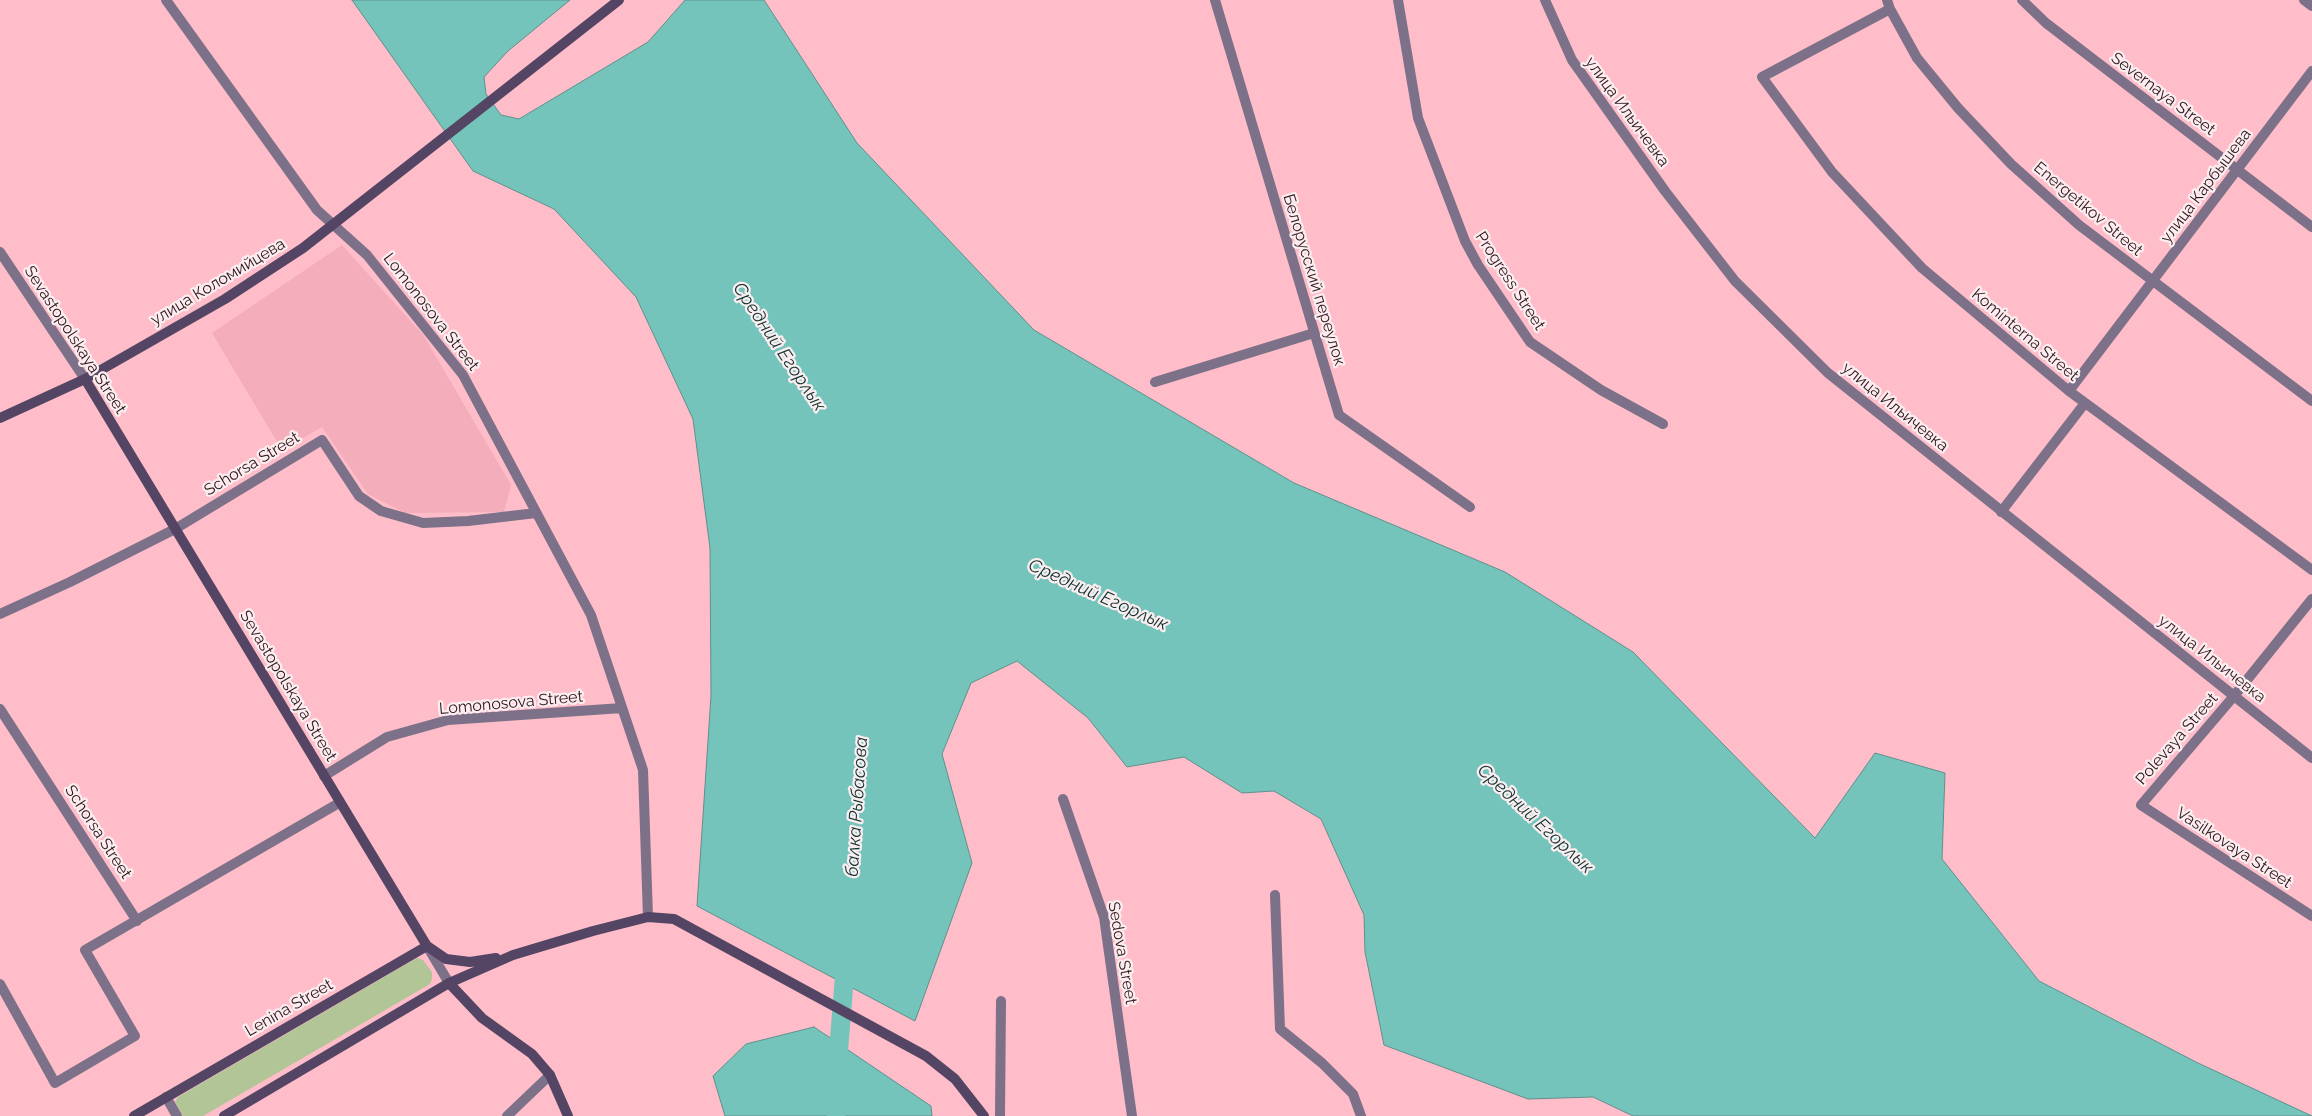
<!DOCTYPE html>
<html>
<head>
<meta charset="utf-8">
<style>
  body { margin:0 }
  canvas { display:block; background:#febdc8 }
</style>
</head>
<body>
<canvas width="2312" height="1116"></canvas>
<script>
const ctx = document.querySelector('canvas').getContext('2d');
ctx.lineJoin = 'round';
function paint(path, color) {
  ctx.fillStyle = color;
  ctx.fill(path, 'evenodd');
}
function toPath(rows) {
  const path = new Path2D();
  for (const r of rows) {
    path.moveTo(r[0], r[1]);
    for (let i = 2; i < r.length; i += 2) path.lineTo(r[i], r[i + 1]);
  }
  return path;
}
function strokePath(path, color, width, dash) {
  ctx.strokeStyle = color;
  ctx.lineWidth = width;
  ctx.lineCap = dash ? 'butt' : 'round';
  ctx.setLineDash(dash || []);
  ctx.stroke(path);
}
function drawText(font, color, halo, rows, align = 'center') {
  ctx.font = font + ' Raleway,sans-serif';
  ctx.lineWidth = 4.5;
  ctx.setLineDash([]);
  ctx.textBaseline = 'middle';
  ctx.strokeStyle = halo;
  ctx.fillStyle = color;
  for (const [text, x, y, turn = 0] of rows) {
    ctx.save();
    ctx.translate(x, y);
    ctx.rotate((+turn || 0) * Math.PI / 180);
    ctx.textAlign = isNaN(turn) ? turn : align;
    if (halo) ctx.strokeText(text, 0, 0);
    ctx.fillText(text, 0, 0);
    ctx.restore();
  }
}
paint(toPath([
  [342,245,424,336,511,485,504,512,405,513,368,494,322,427,282,450,212,333]
]), '#f4adba');
paint(toPath([
  [417,958,423,960,432,972,432,979,430,984,203,1116,183,1116,175,1102,178,1097]
]), '#b1c597');
const water = toPath([
  [352,0,570,0,508,51,484,77,486,94,501,115,519,119,648,42,685,0,764,0,857,143,1034,330,1294,483,1505,572,1633,652,1815,838,1875,753,1945,773,1942,859,2039,981,2198,1063,2312,1116,1633,1116,1593,1097,1528,1099,1384,1045,1365,952,1364,915,1321,819,1274,791,1242,793,1184,757,1127,767,1088,718,1017,661,971,683,942,754,972,863,915,1021,697,906,711,696,710,548,693,419,636,297,554,209,473,171,352,0],
  [814,1027,931,1106,932,1116,725,1116,713,1076,746,1044,814,1027]
]);
paint(water, '#74c4bc');
strokePath(water, '#5f908c', 1);
strokePath(toPath([
  [836,1116,835,1094,846,958]
]), '#74c4bc', 19);
strokePath(toPath([
  [166,0,317,210,367,255,463,375,591,615,643,770,648,917],
  [1215,0,1339,415,1470,507],
  [1398,0,1418,118,1465,241,1478,265,1530,342,1601,390,1663,424],
  [1545,0,1572,60,1665,191,1735,281,1828,373,2312,758],
  [1887,0,1890,9,1917,58,1958,108,2011,164,2079,225,2312,401],
  [2022,0,2046,23,2312,227],
  [2304,0,2312,6],
  [1890,9,1762,77,1832,172,1922,268,2069,391,2312,570],
  [1155,382,1314,333],
  [2069,391,2312,71],
  [2001,512,2085,403],
  [2312,599,2234,696,2141,805,2312,916],
  [0,614,70,582,175,529,322,440,359,496,381,511,423,523,468,521,536,513],
  [0,709,137,921],
  [324,776,387,737,448,720,622,708],
  [1063,799,1104,917,1132,1116],
  [1275,895,1280,1029,1322,1063,1353,1094,1361,1116],
  [0,984,55,1083,135,1036,85,950,339,803],
  [166,1097,177,1116],
  [507,1116,550,1075],
  [1000,1116,1001,1001]
]), '#7c7188', 10);
strokePath(toPath([
  [0,252,85,379],
  [427,946,449,983]
]), '#7c7188', 10);
strokePath(toPath([
  [85,379,427,946,446,959,470,962,496,958],
  [0,418,85,379,225,299,303,248,619,0],
  [449,983,482,1018,532,1054,550,1075,568,1116],
  [134,1116,427,946],
  [224,1116,449,983,513,955,593,931,648,917,674,919,926,1056,955,1079,984,1116]
]), '#544564', 10);
drawText('16px', '#2e171c', '#fceef0', [
  ["Severnaya Street",2163,94,37],
  ["улица Ильичевка",1627,112,54],
  ["улица Карбышева",2206,186,-53],
  ["Energetikov Street",2088,209,40],
  ["Белорусский переулок",1314,280,73],
  ["Progress Street",1510,281,57],
  ["улица Коломийцева",218,282,-31],
  ["Lomonosova Street",431,312,52],
  ["Kominterna Street",2025,335,40],
  ["Sevastopolskaya Street",75,340,57],
  ["улица Ильичевка",1895,407,39],
  ["Schorsa Street",252,464,-31],
  ["улица Ильичевка",2212,659,38],
  ["Sevastopolskaya Street",288,686,59],
  ["Lomonosova Street",511,703,-5],
  ["Polevaya Street",2177,739,-49],
  ["Schorsa Street",98,832,57],
  ["Vasilkovaya Street",2234,848,33],
  ["Sedova Street",1122,953,80],
  ["Lenina Street",289,1008,-30]
]);
drawText('italic 18px', '#0e3532', '#fceef0', [
  ["Средний Егорлык",779,347,56],
  ["Средний Егорлык",1098,595,24],
  ["балка Рыбасова",857,807,-86],
  ["Средний Егорлык",1535,819,43]
]);
</script>
</body>
</html>
